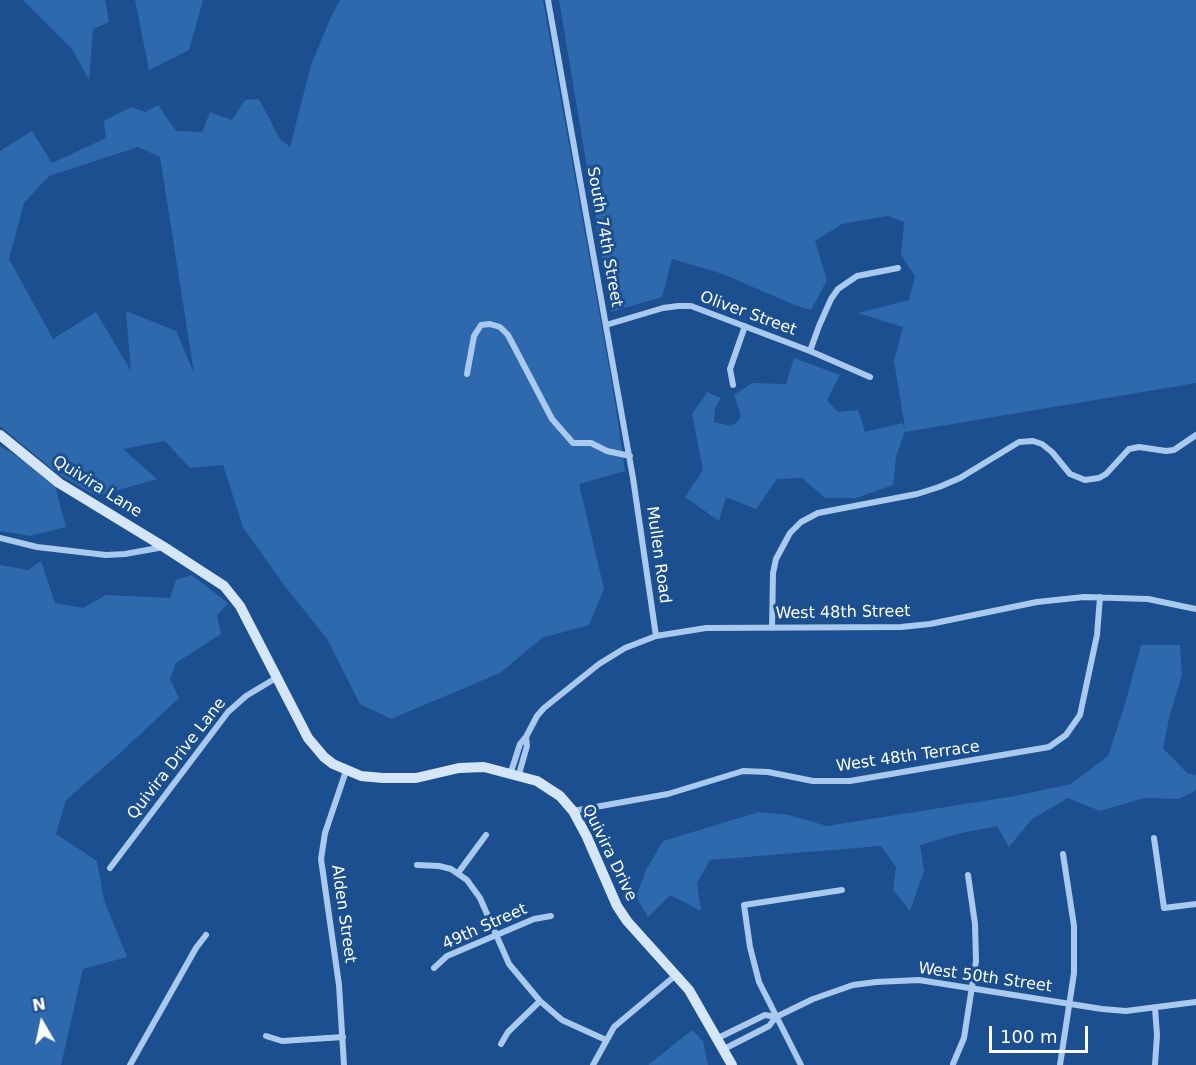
<!DOCTYPE html>
<html>
<head>
<meta charset="utf-8">
<style>
  body { margin:0 }
  #map { position:relative; width:1196px; height:1065px; overflow:hidden; background:#1b4f8f; font-family:"DejaVu Sans",sans-serif }
  canvas { display:block }
  .north { position:absolute; left:12px; top:993px; width:60px; height:60px; -webkit-text-stroke:4px #1b4f8f; paint-order:stroke; rotate:351deg; font-size:16px; font-weight:700; line-height:24px; text-align:center; color:#fff }
  .north::after { content:''; display:block; margin:auto; width:21px; height:27px; background:#fff; clip-path:polygon(50% 0,100% 100%,50% 72%,0 100%) }
  .scale { position:absolute; left:989px; top:1026px; width:99px; height:27px; box-sizing:border-box; border:3px solid #fff; border-top:0; padding-left:8px; font-size:18px; line-height:21px; white-space:nowrap; color:#fff; -webkit-text-stroke:4px #1b4f8f; paint-order:stroke }
</style>
</head>
<body>
<div id="map">
<canvas width="1196" height="1065"></canvas>
<div class="north">N</div>
<div class="scale">100 m</div>
</div>
<script>
const ctx = document.querySelector('canvas').getContext('2d');
ctx.lineJoin = 'round';
function paint(path, color) {
  ctx.fillStyle = color;
  ctx.fill(path, 'evenodd');
}
function toPath(rows) {
  const path = new Path2D();
  for (const r of rows) {
    path.moveTo(r[0], r[1]);
    for (let i = 2; i < r.length; i += 2) path.lineTo(r[i], r[i + 1]);
  }
  return path;
}
function strokePath(path, color, width, dash) {
  ctx.strokeStyle = color;
  ctx.lineWidth = width;
  ctx.lineCap = dash ? 'butt' : 'round';
  ctx.setLineDash(dash || []);
  ctx.stroke(path);
}
function drawText(font, color, halo, rows, align = 'center') {
  ctx.font = font + ' "DejaVu Sans",sans-serif';
  ctx.lineWidth = 6;
  ctx.setLineDash([]);
  ctx.textBaseline = 'middle';
  ctx.strokeStyle = halo;
  ctx.fillStyle = color;
  for (const [text, x, y, turn = 0] of rows) {
    ctx.save();
    ctx.translate(x, y);
    ctx.rotate((+turn || 0) * Math.PI / 180);
    ctx.textAlign = isNaN(turn) ? turn : align;
    if (halo) ctx.strokeText(text, 0, 0);
    ctx.fillText(text, 0, 0);
    ctx.restore();
  }
}
paint(toPath([
  [23,0,105,0,109,22,93,29,89,80,72,49],
  [135,0,203,0,189,50,149,70],
  [340,0,543,0,614,395,625,471,579,484,604,589,589,625,542,638,500,673,391,719,360,704,327,639,284,585,243,527,223,465,190,468,165,441,123,449,157,479,97,496,58,474,0,426,0,151,32,131,52,163,106,138,104,121,131,107,145,112,158,105,176,131,202,132,210,112,232,120,245,100,259,99,280,139,290,147,311,65,331,17],
  [138,147,160,157,194,373,176,331,126,311,131,371,96,312,53,339,9,259,24,203,49,176],
  [559,0,1196,0,1196,383,905,432,896,456,893,485,856,498,825,498,802,478,777,479,756,509,726,497,719,521,685,497,703,470,692,414,707,392,721,398,715,408,714,422,731,426,737,422,741,416,734,395,752,383,786,384,794,358,840,375,827,400,838,412,858,410,865,432,902,423,905,428,894,361,903,327,858,313,909,300,915,276,901,255,904,222,888,216,842,224,815,241,827,280,811,310,792,304,723,274,672,259,662,297,611,312],
  [0,446,53,478,66,527,30,536,0,531],
  [41,561,55,603,83,608,106,595,170,598,176,580,192,575,228,603,217,615,221,634,176,663,170,679,179,698,119,754,66,800,56,834,97,861,104,900,127,957,83,969,61,1065,0,1065,0,565,28,570],
  [1141,645,1180,645,1182,675,1170,714,1163,748,1187,773,1196,775,1196,790,1189,794,1179,799,1144,798,1100,811,1068,798,1032,819,1009,847,997,826,957,834,920,845,924,871,910,911,893,890,896,867,881,846,710,860,697,883,701,911,670,895,648,917,636,897,646,870,663,841,759,812,789,815,827,826,1015,796,1071,784,1108,756,1125,704],
  [692,1030,703,1041,708,1065,648,1065]
]), '#2e69ad');
strokePath(toPath([
  [548,0,633,478,656,636],
  [606,325,663,308,678,306,691,306,810,351,870,377],
  [810,351,819,326,831,299,838,289,857,276,898,268],
  [467,374,474,336,481,325,490,324,500,327,508,335,552,419,573,443,591,443,607,451,630,456],
  [733,385,730,369,745,326],
  [0,538,37,547,106,555,125,554,164,547],
  [772,628,773,573,776,559,790,533,801,522,818,513,917,494,939,487,960,478,1019,442,1033,441,1042,444,1052,452,1070,474,1085,480,1099,478,1106,474,1129,449,1139,447,1166,451,1174,450,1196,435],
  [511,772,520,744,526,737,537,716,544,708,599,664,625,648,656,636,706,628,901,627,930,624,1037,602,1084,597,1148,599,1196,609],
  [519,774,527,746,526,737],
  [573,811,668,794,743,771,768,772,813,781,850,781,1049,747,1066,735,1080,715,1097,635,1100,597],
  [1154,838,1164,908,1196,904],
  [417,865,439,866,451,869,467,880,480,898,509,964,540,1001,562,1020,606,1040],
  [110,868,228,712,246,696,276,678],
  [458,873,486,835],
  [434,968,447,956,534,919,551,916],
  [1155,1008,1157,1035,1155,1065],
  [266,1036,282,1041,343,1037],
  [718,1038,765,1015,776,1017],
  [501,1044,508,1032,540,1001],
  [724,1049,769,1026,776,1017,813,999,853,985,876,982,919,980,1102,1009,1126,1011,1196,1002],
  [953,1064,964,1038,976,961,975,924,968,875],
  [130,1065,196,948,206,935],
  [344,1065,339,985,321,859,325,833,346,771],
  [593,1065,614,1027,676,975],
  [801,1065,759,982,750,947,744,905,842,890],
  [1060,1065,1074,973,1074,926,1063,854]
]), '#a9c9ee', 6);
strokePath(toPath([
  [0,435,59,483,164,547,224,586,240,606,308,738,324,757,333,764,361,776,383,778,416,778,459,768,484,767,537,781,560,796,573,811,587,837,617,906,627,921,689,990,732,1065]
]), '#d6e6fa', 10);
drawText('16px', '#fff', '#1b4f8f', [
  ["South 74th Street",604,237,80],
  ["Oliver Street",748,314,20],
  ["Quivira Lane",97,487,32],
  ["Mullen Road",658,555,82],
  ["West 48th Street",843,613,-1],
  ["West 48th Terrace",908,757,-8],
  ["Quivira Drive Lane",177,759,-52],
  ["Quivira Drive",609,853,64],
  ["Alden Street",343,914,82],
  ["49th Street",485,927,-24],
  ["West 50th Street",985,978,8]
]);
</script>
</body>
</html>
